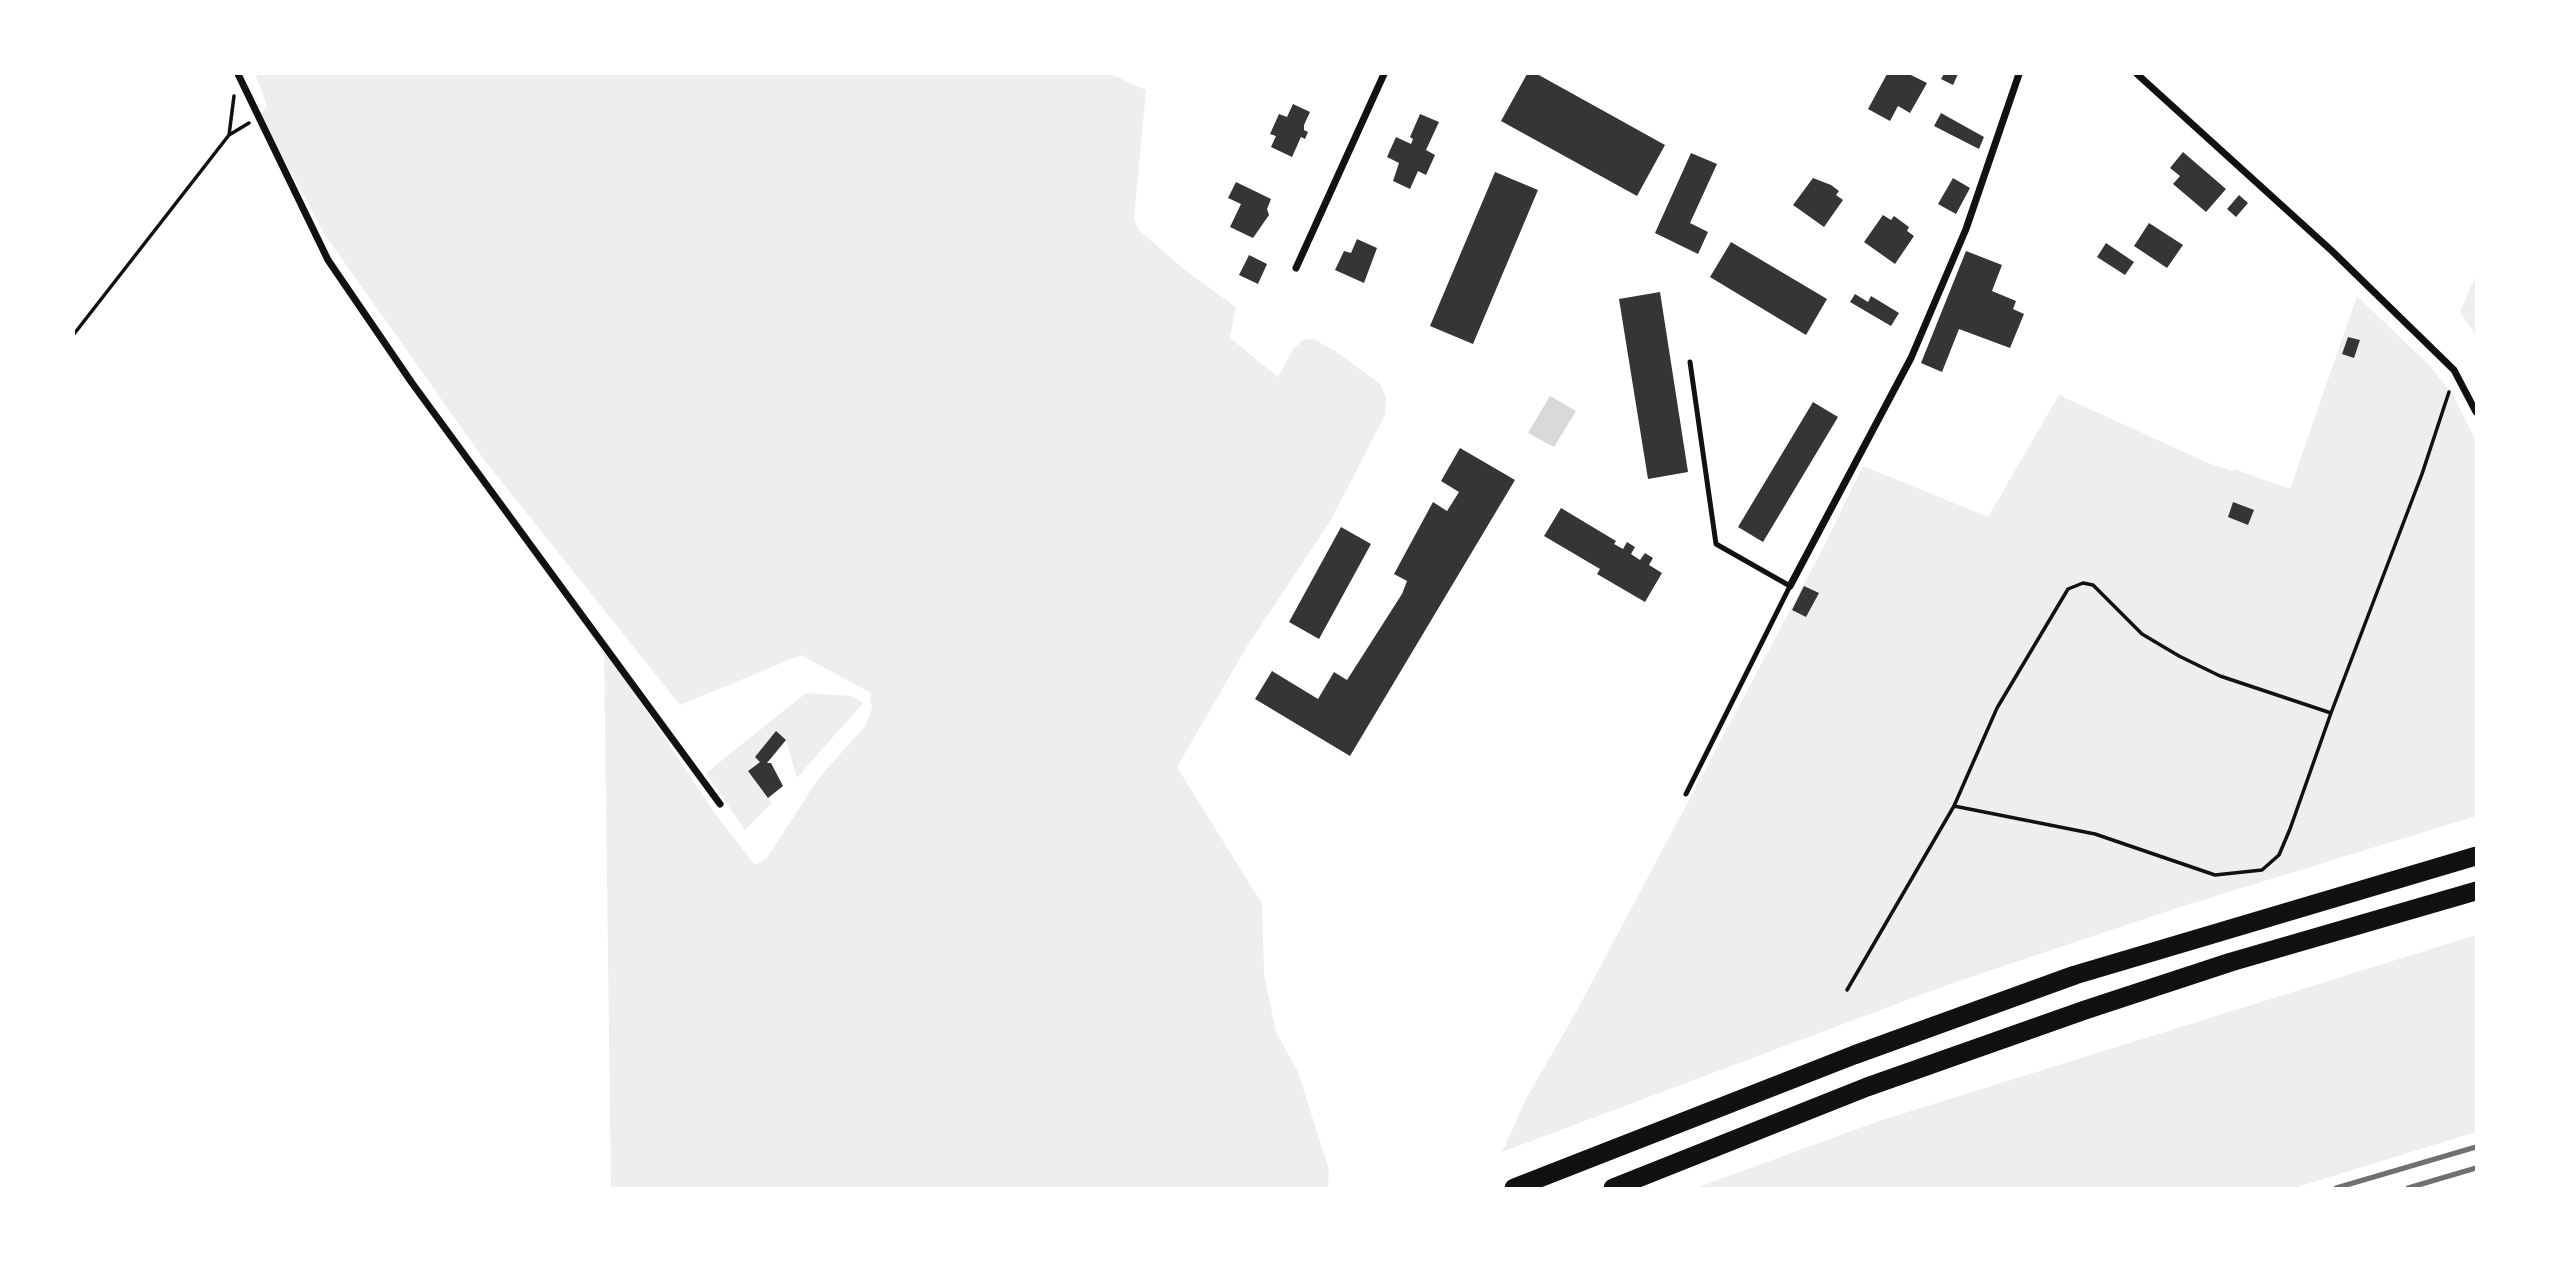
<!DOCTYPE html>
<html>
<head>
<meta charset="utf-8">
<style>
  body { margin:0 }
  #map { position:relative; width:2550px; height:1262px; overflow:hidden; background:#fff; font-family:"Sofia Sans Condensed",sans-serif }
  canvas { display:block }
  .frame { position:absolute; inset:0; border:75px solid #fff; pointer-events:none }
</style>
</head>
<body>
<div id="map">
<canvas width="2550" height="1262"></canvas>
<div class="frame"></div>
</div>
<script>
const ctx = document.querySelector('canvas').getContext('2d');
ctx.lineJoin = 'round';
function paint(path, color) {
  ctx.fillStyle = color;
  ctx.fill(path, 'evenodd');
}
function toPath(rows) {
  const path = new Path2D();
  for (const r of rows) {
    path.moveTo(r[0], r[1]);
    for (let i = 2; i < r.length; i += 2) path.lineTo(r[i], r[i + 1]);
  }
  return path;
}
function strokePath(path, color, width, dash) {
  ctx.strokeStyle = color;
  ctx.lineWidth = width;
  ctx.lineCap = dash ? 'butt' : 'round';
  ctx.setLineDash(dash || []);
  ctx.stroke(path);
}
paint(toPath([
  [255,74,1110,74,1146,90,1134,219,1139,230,1185,270,1236,307,1230,338,1278,377,1294,348,1303,340,1314,339,1338,353,1380,384,1386,397,1385,415,1331,520,1246,648,1177,767,1262,904,1264,974,1276,1032,1298,1072,1329,1170,1328,1188,611,1188,604,647,716,815,755,865,766,859,819,778,866,725,873,705,870,702,871,693,801,655,680,705,485,461,325,235,260,116,267,105],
  [2476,275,2476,335,2460,312],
  [2357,296,2430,366,2454,397,2476,441,2476,816,2183,906,1947,985,1502,1152,1527,1097,1575,1014,1821,552,1863,466,1988,517,2059,395,2208,463,2232,471,2234,469,2290,489],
  [806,693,851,696,863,703,797,778,786,740,776,731,760,761,748,770,772,803,745,830,706,773],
  [2476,935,2476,1132,2294,1188,1696,1188,1879,1121]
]), '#eee');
paint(toPath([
  [1550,396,1576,411,1554,447,1528,433]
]), '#d9d9d9');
paint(toPath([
  [1527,74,1537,74,1665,145,1637,196,1501,121],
  [1887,74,1909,74,1927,83,1910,113,1898,106,1890,121,1868,109],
  [1944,74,1958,74,1953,85,1941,79],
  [1293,104,1310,112,1304,125,1304,130,1308,132,1305,139,1301,137,1292,157,1271,147,1276,136,1270,134,1279,114,1287,117],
  [1941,113,1984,137,1979,149,1934,126],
  [1420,114,1439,122,1426,150,1435,155,1426,175,1418,171,1410,189,1393,181,1399,163,1387,157,1396,137,1411,144,1413,139,1410,137],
  [2183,152,2226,189,2206,212,2173,184,2180,176,2170,168],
  [1691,153,1717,164,1690,223,1708,232,1698,254,1655,233],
  [1495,172,1538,190,1473,344,1430,326],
  [1813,178,1831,185,1839,191,1836,195,1843,200,1824,227,1793,205],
  [1953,178,1970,188,1956,214,1938,204],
  [1236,182,1271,199,1267,209,1269,215,1253,238,1230,227,1241,204,1228,198],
  [2239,195,2248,203,2236,217,2227,209],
  [1883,215,1891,220,1894,216,1909,227,1907,231,1914,236,1895,264,1864,242],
  [2149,223,2183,245,2167,268,2134,246],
  [1357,239,1377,248,1364,283,1335,270,1344,251,1351,253],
  [1731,242,1827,299,1806,335,1710,277],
  [2106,243,2134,262,2125,275,2097,257],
  [1966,251,2002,265,1992,291,2016,301,2013,309,2024,314,2010,348,1959,329,1942,372,1921,363],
  [1249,255,1267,264,1258,284,1239,275],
  [1660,292,1688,472,1648,479,1619,299],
  [1855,294,1868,302,1871,296,1899,313,1891,326,1850,302],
  [2348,337,2360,340,2354,358,2342,354],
  [1813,402,1838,417,1763,542,1738,527],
  [1460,448,1515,480,1350,756,1255,699,1272,671,1318,699,1334,672,1347,680,1402,594,1407,581,1394,574,1433,502,1447,511,1459,492,1441,481],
  [2233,502,2254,510,2248,525,2228,517],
  [1561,508,1616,541,1614,544,1623,549,1627,542,1635,547,1631,554,1640,560,1645,553,1653,558,1649,565,1662,573,1645,602,1597,574,1600,569,1544,536],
  [1341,527,1371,544,1319,639,1289,622],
  [1804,586,1819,593,1806,617,1792,610],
  [776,731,786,740,767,763,771,763,783,786,768,798,748,771,760,762,755,757]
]), '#353535');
strokePath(toPath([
  [229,135,249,123],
  [74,334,229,135,234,96],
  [1954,806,2095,834,2215,875,2262,870,2279,855,2290,829,2331,713,2422,474,2449,392],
  [1847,990,1954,806,1997,708,2068,589,2083,583,2093,585,2142,634,2179,656,2220,676,2331,713]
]), '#111', 3.5);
strokePath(toPath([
  [1686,794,1790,586,1716,544,1690,362]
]), '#111', 5);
strokePath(toPath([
  [238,74,328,260,412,383,720,804],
  [2137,74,2332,251,2454,370,2476,412],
  [1296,268,1384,74],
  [1790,586,1911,358,1966,229,2019,74]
]), '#111', 7);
strokePath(toPath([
  [1514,1188,1854,1055,2075,975,2476,856],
  [1613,1188,1867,1087,2085,1010,2231,962,2476,891]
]), '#111', 19);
strokePath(toPath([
  [2336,1188,2476,1147],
  [2408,1188,2476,1168]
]), '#707070', 5);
</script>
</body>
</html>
